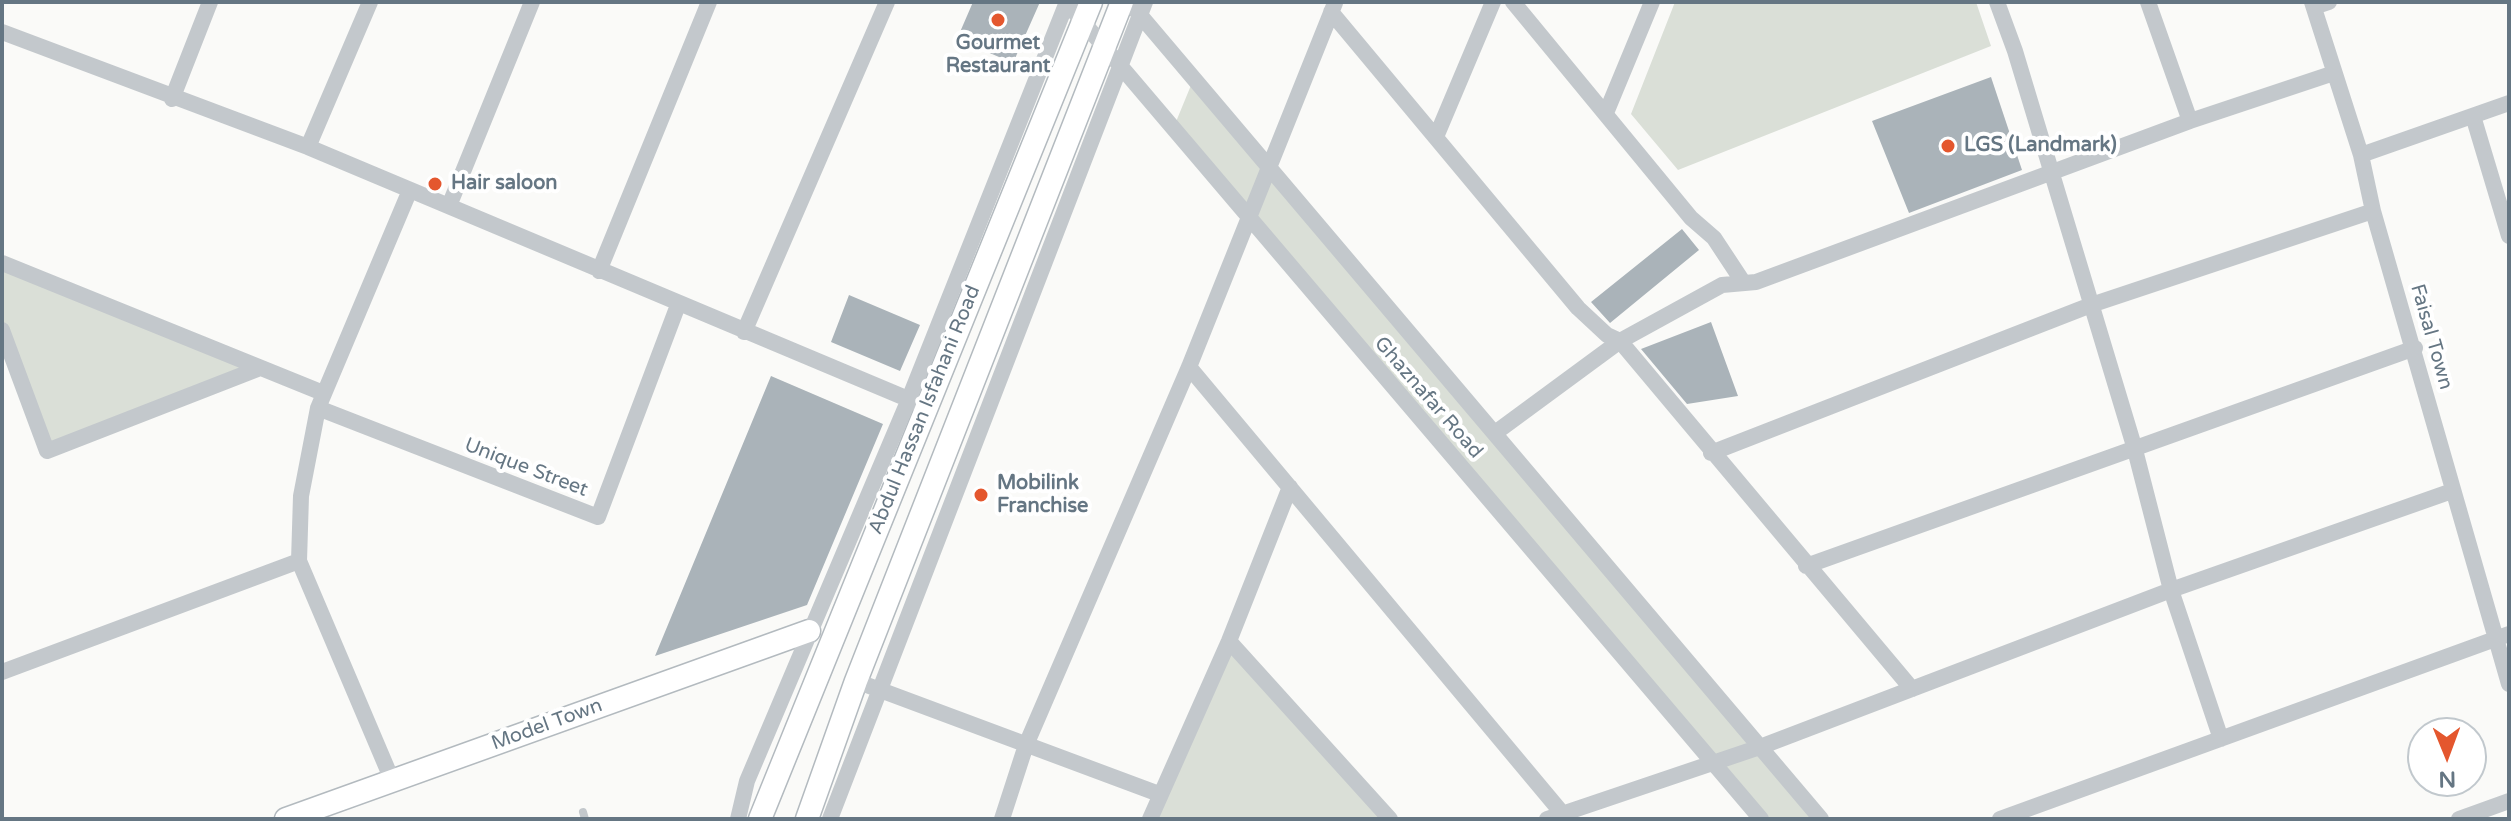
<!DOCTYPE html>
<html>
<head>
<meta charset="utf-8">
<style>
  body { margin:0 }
  #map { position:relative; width:2511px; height:821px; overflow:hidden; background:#fafaf8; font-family:"Varela Round",sans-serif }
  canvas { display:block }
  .frame { position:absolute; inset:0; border:4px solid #657683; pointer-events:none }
  .north { position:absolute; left:2407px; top:717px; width:80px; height:80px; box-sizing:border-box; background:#fff; border:2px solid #c1c8cd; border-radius:50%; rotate:179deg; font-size:22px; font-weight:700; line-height:32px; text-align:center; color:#657683 }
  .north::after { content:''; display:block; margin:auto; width:28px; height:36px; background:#e4572e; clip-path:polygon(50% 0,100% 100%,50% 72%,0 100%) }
</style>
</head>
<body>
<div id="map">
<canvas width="2511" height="821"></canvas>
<div class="frame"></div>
<div class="north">N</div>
</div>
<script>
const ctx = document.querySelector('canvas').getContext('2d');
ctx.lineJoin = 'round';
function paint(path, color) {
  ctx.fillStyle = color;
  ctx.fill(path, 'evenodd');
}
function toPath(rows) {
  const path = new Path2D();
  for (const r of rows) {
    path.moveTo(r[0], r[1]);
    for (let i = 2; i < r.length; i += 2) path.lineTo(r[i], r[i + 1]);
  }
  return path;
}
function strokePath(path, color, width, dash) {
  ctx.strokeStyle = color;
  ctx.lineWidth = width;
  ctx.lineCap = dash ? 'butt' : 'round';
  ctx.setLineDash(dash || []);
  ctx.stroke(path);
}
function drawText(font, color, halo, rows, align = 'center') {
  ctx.font = font + ' "Varela Round",sans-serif';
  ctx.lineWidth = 8;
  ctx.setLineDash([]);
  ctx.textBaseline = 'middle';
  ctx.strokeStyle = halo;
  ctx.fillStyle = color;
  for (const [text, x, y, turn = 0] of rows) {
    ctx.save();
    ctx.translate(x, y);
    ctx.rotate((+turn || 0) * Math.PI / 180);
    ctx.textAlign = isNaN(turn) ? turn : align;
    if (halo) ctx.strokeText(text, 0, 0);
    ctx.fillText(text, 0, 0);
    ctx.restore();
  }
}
paint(toPath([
  [1675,2,1976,2,1991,46,1678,170,1631,114],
  [1194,78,1821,819,1765,819,1173,129],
  [2,263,260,368,47,451,2,330],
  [1229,641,1390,819,1150,819]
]), '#dadfd7');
paint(toPath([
  [973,2,1040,2,1013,63,957,39],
  [1991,77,2022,170,1909,213,1872,121],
  [1682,229,1699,250,1610,323,1591,302],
  [849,295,920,325,900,371,831,342],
  [1711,322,1738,396,1687,404,1641,349],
  [771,376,883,424,807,605,655,656]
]), '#aab3b9');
const secondary = toPath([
  [286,819,809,631],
  [760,819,1091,2],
  [807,819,856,681,1122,2]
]);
strokePath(secondary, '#b3babf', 25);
strokePath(toPath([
  [583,812,585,819]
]), '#c3c8cc', 8);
strokePath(toPath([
  [1066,2,1761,819],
  [1129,2,1821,819],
  [1513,2,1691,218,1714,238,1743,282],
  [1997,2,2015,51,2134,446,2171,590,2221,739],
  [2148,2,2190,121],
  [2312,2,2361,155,2373,211,2509,684],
  [2314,7,2329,2],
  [1331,12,1578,308,1607,335,1620,341,1912,689],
  [2,32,308,147,927,407],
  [172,99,210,2],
  [1606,113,1652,2],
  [2473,116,2509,236],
  [1436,137,1493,2],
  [308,147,370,2],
  [2361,155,2509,103],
  [449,206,532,2],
  [2,263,323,393],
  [599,271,709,2],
  [2,330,47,451,260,368],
  [744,332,887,2],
  [1189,367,1562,813],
  [318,408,598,517,678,305],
  [1495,433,1620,341,1722,285,1756,282,2190,121,2334,73],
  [1711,453,2091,305,2373,211],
  [1806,566,2415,348],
  [1229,641,1390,819],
  [2,672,299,561],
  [856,681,1159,794],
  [392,780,299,561,301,496,318,408,410,190],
  [738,819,747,781,909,399,1067,2],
  [830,819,1145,2],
  [1002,819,1026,745,1189,367,1335,3],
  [1150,819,1229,641,1290,487],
  [1547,819,1760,747,2171,590,2452,491],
  [2000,819,2509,634],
  [2459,819,2509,801]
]), '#c3c8cc', 16);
strokePath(secondary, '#fff', 22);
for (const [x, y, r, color] of [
  [998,20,8,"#e4572e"],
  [1948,146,8,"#e4572e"],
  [435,184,8,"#e4572e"],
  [981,495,8,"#e4572e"]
]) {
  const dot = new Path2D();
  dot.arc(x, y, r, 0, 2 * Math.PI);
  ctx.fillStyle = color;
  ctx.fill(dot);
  strokePath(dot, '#fff', 3);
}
drawText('bold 20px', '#657683', '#fff', [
  ["Gourmet",998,44,"center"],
  ["Restaurant",998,67,"center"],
  ["LGS (Landmark)",1964,146],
  ["Hair saloon",451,184],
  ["Mobilink",997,484],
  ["Franchise",997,507]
], 'left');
drawText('20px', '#657683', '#fff', [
  ["Faisal Town",2431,337,74],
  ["Ghaznafar Road",1428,398,49],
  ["Abdul Hassan Isfahani Road",925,410,-68],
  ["Unique Street",526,468,21],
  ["Model Town",547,725,-20]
]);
</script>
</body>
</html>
